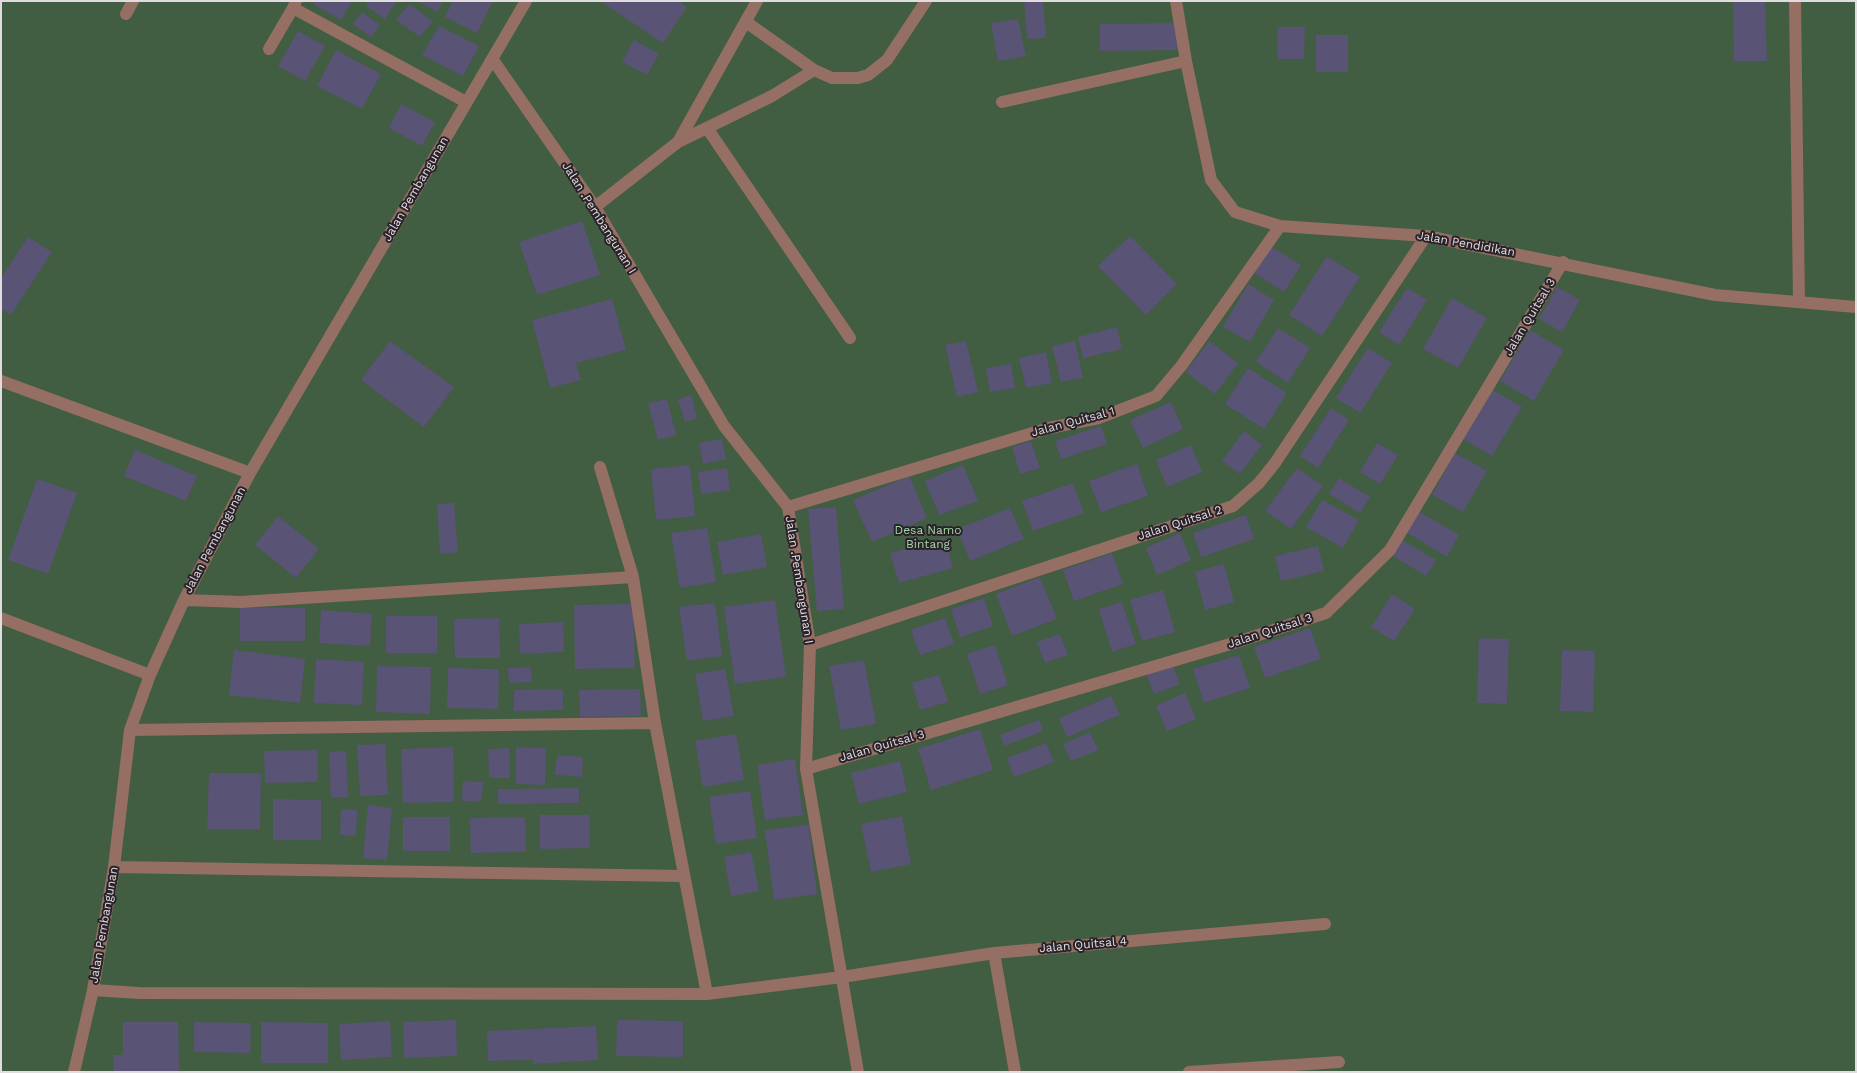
<!DOCTYPE html>
<html>
<head>
<meta charset="utf-8">
<style>
  body { margin:0 }
  #map { position:relative; width:1857px; height:1073px; overflow:hidden; background:#342b33; font-family:"Work Sans",sans-serif }
  canvas { display:block }
  .frame { position:absolute; inset:0; border:2px solid #e1dce0; pointer-events:none }
</style>
</head>
<body>
<div id="map">
<canvas width="1857" height="1073"></canvas>
<div class="frame"></div>
</div>
<script>
const ctx = document.querySelector('canvas').getContext('2d');
ctx.lineJoin = 'round';
function paint(path, color) {
  ctx.fillStyle = color;
  ctx.fill(path, 'evenodd');
}
function toPath(rows) {
  const path = new Path2D();
  for (const r of rows) {
    path.moveTo(r[0], r[1]);
    for (let i = 2; i < r.length; i += 2) path.lineTo(r[i], r[i + 1]);
  }
  return path;
}
function strokePath(path, color, width, dash) {
  ctx.strokeStyle = color;
  ctx.lineWidth = width;
  ctx.lineCap = dash ? 'butt' : 'round';
  ctx.setLineDash(dash || []);
  ctx.stroke(path);
}
function drawText(font, color, halo, rows, align = 'center') {
  ctx.font = font + ' "Work Sans",sans-serif';
  ctx.lineWidth = 4;
  ctx.setLineDash([]);
  ctx.textBaseline = 'middle';
  ctx.strokeStyle = halo;
  ctx.fillStyle = color;
  for (const [text, x, y, turn = 0] of rows) {
    ctx.save();
    ctx.translate(x, y);
    ctx.rotate((+turn || 0) * Math.PI / 180);
    ctx.textAlign = isNaN(turn) ? turn : align;
    if (halo) ctx.strokeText(text, 0, 0);
    ctx.fillText(text, 0, 0);
    ctx.restore();
  }
}
paint(toPath([
  [1,1,1856,1,1856,1072,1,1072]
]), '#415d42');
paint(toPath([
  [314,1,352,1,341,20,313,4],
  [369,1,395,1,396,2,385,19,366,6],
  [418,1,443,1,437,12],
  [453,1,493,1,477,33,445,17],
  [600,1,678,1,687,7,663,43],
  [1024,1,1043,1,1046,38,1027,39],
  [1733,1,1765,1,1767,61,1734,61],
  [409,4,433,21,420,37,396,20],
  [362,12,380,25,371,37,353,24],
  [1018,19,1026,56,998,61,991,23],
  [1178,23,1178,50,1100,51,1100,24],
  [439,26,479,46,463,76,422,55],
  [1278,27,1305,27,1304,59,1277,59],
  [298,31,325,46,305,81,278,66],
  [1316,35,1348,35,1348,72,1316,72],
  [634,40,659,54,647,75,622,62],
  [336,50,381,74,362,109,317,86],
  [401,104,435,122,422,146,389,128],
  [582,221,600,275,537,295,519,242],
  [1130,236,1177,284,1146,315,1098,266],
  [28,237,52,252,11,315,1,309,1,278],
  [1270,246,1301,265,1284,292,1254,273],
  [1327,256,1360,277,1322,336,1289,315],
  [1248,284,1274,300,1250,342,1223,327],
  [1557,287,1580,300,1562,332,1539,319],
  [1407,288,1427,300,1399,345,1379,332],
  [1452,298,1487,318,1458,368,1423,349],
  [612,299,626,350,576,363,581,380,550,388,532,320],
  [1117,327,1122,349,1083,358,1078,337],
  [1278,328,1310,348,1288,383,1256,362],
  [1530,330,1564,350,1534,401,1500,381],
  [390,341,454,387,424,427,361,380],
  [966,341,978,392,957,397,945,345],
  [1075,341,1083,378,1061,382,1052,346],
  [1209,341,1238,363,1215,394,1186,372],
  [1368,348,1392,363,1360,413,1336,398],
  [1046,352,1052,383,1026,388,1019,358],
  [1011,364,1015,388,990,392,986,368],
  [1248,368,1287,393,1264,429,1225,404],
  [1493,390,1522,407,1492,456,1463,439],
  [691,395,697,418,685,422,678,399],
  [667,399,676,435,658,440,648,403],
  [1171,402,1183,429,1143,448,1130,420],
  [1331,408,1349,420,1318,468,1300,456],
  [1101,426,1107,444,1061,459,1055,441],
  [1244,431,1262,445,1240,474,1222,461],
  [722,439,726,459,703,464,699,443],
  [1031,441,1040,468,1020,474,1012,447],
  [1377,443,1398,455,1380,484,1360,472],
  [1191,445,1202,472,1167,487,1156,460],
  [135,450,197,476,186,501,124,476],
  [1455,453,1487,471,1463,512,1432,495],
  [1137,464,1148,496,1101,512,1089,481],
  [690,465,695,516,656,520,651,469],
  [963,465,978,501,939,515,925,481],
  [727,468,730,490,701,494,698,472],
  [1297,468,1323,486,1291,529,1265,511],
  [909,476,927,518,872,542,853,500],
  [1339,478,1370,497,1360,513,1329,494],
  [37,479,77,493,48,574,8,560],
  [1073,483,1084,513,1033,531,1022,501],
  [1322,500,1359,520,1343,548,1306,527],
  [454,503,458,552,440,554,437,504],
  [836,507,844,609,817,611,808,509],
  [1010,508,1024,539,970,561,957,529],
  [1418,511,1459,535,1447,557,1406,532],
  [1246,515,1254,539,1201,557,1193,533],
  [278,516,319,549,296,578,255,545],
  [707,528,716,582,680,588,671,533],
  [1180,533,1191,560,1157,575,1146,548],
  [761,534,767,567,723,575,717,542],
  [945,538,953,568,899,583,890,553],
  [1402,540,1436,560,1426,576,1393,556],
  [1318,546,1324,571,1281,581,1275,556],
  [1112,553,1123,584,1074,601,1063,570],
  [1224,564,1234,602,1205,610,1195,572],
  [1040,577,1057,619,1012,636,996,594],
  [1163,590,1175,632,1142,641,1130,600],
  [1392,594,1415,609,1394,641,1371,627],
  [984,598,993,626,960,637,951,609],
  [775,600,786,677,735,684,724,607],
  [1122,602,1136,644,1112,652,1099,609],
  [715,603,722,656,687,661,679,607],
  [633,604,635,668,575,669,574,605],
  [240,608,305,608,305,641,240,641],
  [321,610,372,614,370,646,319,643],
  [386,616,437,616,437,653,386,653],
  [499,618,500,658,455,658,454,619],
  [945,618,954,644,920,655,911,630],
  [563,622,564,652,520,654,519,624],
  [1310,628,1321,659,1265,678,1254,647],
  [1060,634,1068,655,1045,663,1037,642],
  [1479,638,1509,639,1507,704,1477,703],
  [995,645,1008,685,980,694,967,654],
  [234,650,305,659,300,703,229,695],
  [1562,650,1595,651,1593,712,1560,711],
  [1239,655,1250,688,1204,703,1193,669],
  [316,659,364,662,362,705,314,703],
  [864,660,876,724,841,730,829,666],
  [1172,664,1180,684,1154,694,1146,674],
  [377,666,431,667,430,714,376,712],
  [531,667,532,682,509,683,508,668],
  [448,668,499,669,498,709,447,708],
  [725,669,734,716,703,721,695,674],
  [939,675,948,702,920,710,912,683],
  [563,689,563,710,514,711,514,690],
  [640,689,641,716,580,717,579,690],
  [1185,693,1196,719,1167,731,1156,706],
  [1111,696,1120,715,1067,737,1059,718],
  [1039,720,1043,731,1004,746,1000,735],
  [980,729,993,770,931,790,918,749],
  [1090,732,1098,750,1071,761,1063,744],
  [736,734,744,780,703,787,695,741],
  [1046,743,1054,762,1014,777,1007,758],
  [385,744,388,795,360,796,357,745],
  [453,747,454,802,403,803,401,749],
  [516,747,546,748,545,785,516,784],
  [509,748,510,778,489,778,488,749],
  [317,750,318,782,265,783,264,751],
  [346,751,348,797,331,797,329,752],
  [557,755,583,757,582,777,555,775],
  [795,759,803,815,765,820,757,765],
  [900,761,907,792,859,804,851,773],
  [209,773,261,773,260,829,207,829],
  [463,781,483,782,481,802,462,801],
  [579,788,579,803,498,804,498,789],
  [750,791,757,838,716,844,709,797],
  [273,799,321,800,321,840,273,840],
  [368,805,392,808,387,860,363,858],
  [341,809,357,810,356,836,340,835],
  [540,815,589,815,590,848,540,849],
  [902,816,911,864,871,872,861,824],
  [403,817,450,817,450,851,403,851],
  [525,817,526,852,471,853,470,818],
  [809,825,817,894,774,900,765,830],
  [751,852,759,891,731,896,724,857],
  [456,1020,457,1056,404,1058,403,1022],
  [617,1020,683,1021,683,1057,616,1056],
  [390,1021,392,1057,341,1060,339,1024],
  [123,1022,178,1022,179,1072,114,1072,113,1055,123,1055],
  [194,1022,251,1023,250,1053,194,1052],
  [261,1022,328,1023,328,1063,261,1063],
  [596,1026,598,1060,533,1064,533,1060,488,1061,487,1031]
]), '#595375');
strokePath(toPath([
  [296,1,293,8,466,102],
  [1176,1,1186,61,1211,180,1235,212,1280,226,1426,236,1715,295,1856,307],
  [1795,1,1799,302],
  [126,14,133,1],
  [746,22,814,70,832,78,858,78,868,75,887,60,926,1],
  [269,49,293,8],
  [493,60,595,207,724,426,788,507,810,645,806,769,858,1072],
  [1002,102,1186,61],
  [707,128,850,338],
  [678,142,772,96,814,70],
  [595,207,678,142,757,1],
  [1,381,250,473],
  [600,467,633,577,655,723,707,994],
  [788,507,1049,428,1099,418,1156,396,1182,365,1280,226],
  [184,600,241,602,633,577],
  [1,618,150,675],
  [810,645,1233,506,1259,483,1275,463,1426,236],
  [130,730,655,723],
  [806,769,1237,642,1326,613,1390,550,1563,262],
  [114,867,683,876],
  [994,953,1015,1072],
  [93,990,139,993,707,994,842,977,994,953,1325,924],
  [74,1072,93,990,114,867,130,730,150,675,184,600,250,473,526,1],
  [1189,1072,1339,1062]
]), '#956f63', 12);
drawText('12px', '#e1dce0', '#2a2229', [
  ["Jalan Pembangunan",416,189,-60],
  ["Jalan .Pembangunan I",599,218,58],
  ["Jalan Pendidikan",1466,244,10],
  ["Jalan Quitsal 3",1530,317,-59],
  ["Jalan Quitsal 1",1073,422,-15],
  ["Jalan Quitsal 2",1180,523,-18],
  ["Jalan Pembangunan",215,540,-62],
  ["Jalan .Pembangunan I",799,580,81],
  ["Jalan Quitsal 3",1270,631,-18],
  ["Jalan Quitsal 3",882,746,-16],
  ["Jalan Pembangunan",104,925,-80],
  ["Jalan Quitsal 4",1083,945,-5]
]);
drawText('12px', '#a3d5a4', '#2a2229', [
  ["Desa Namo",928,530],
  ["Bintang",928,544]
]);
</script>
</body>
</html>
